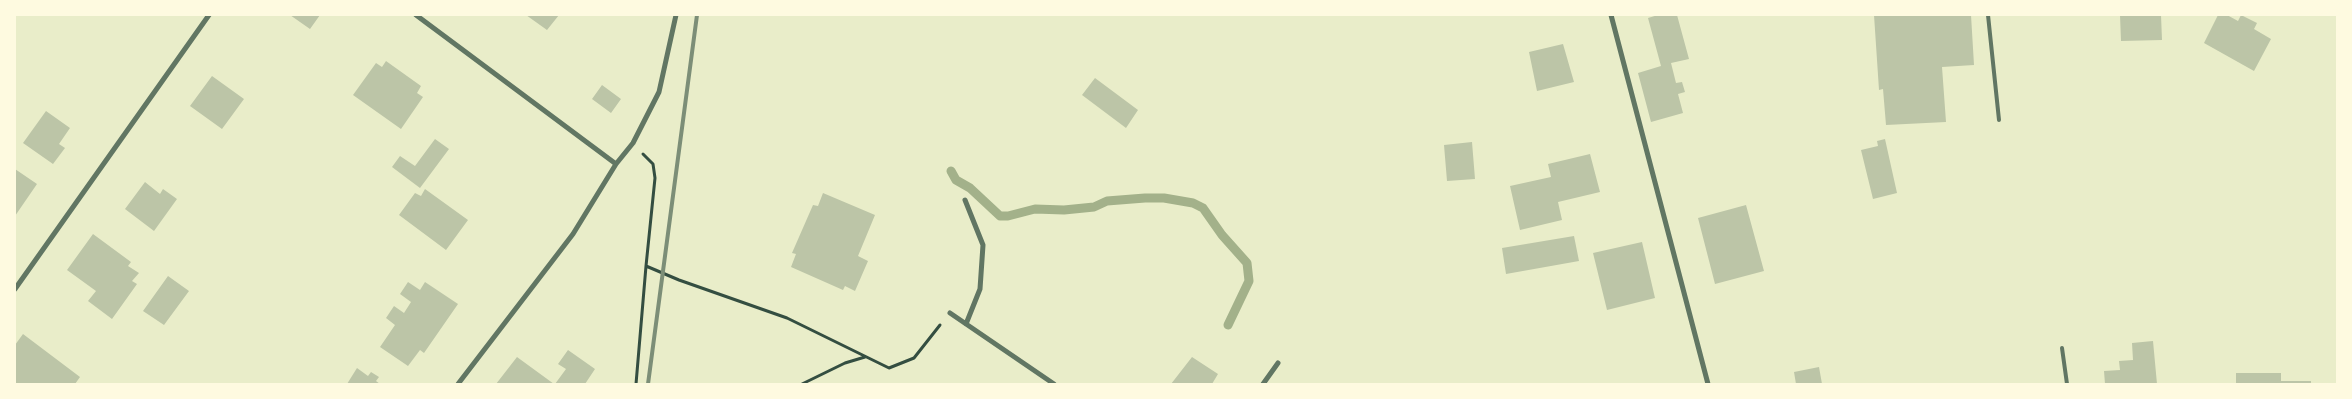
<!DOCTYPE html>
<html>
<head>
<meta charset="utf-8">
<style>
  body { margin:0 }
  #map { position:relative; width:2352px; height:399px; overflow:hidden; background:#e9edc9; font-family:"Public Sans",sans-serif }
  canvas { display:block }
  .frame { position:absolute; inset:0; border:16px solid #fefae0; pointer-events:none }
</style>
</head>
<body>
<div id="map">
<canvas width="2352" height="399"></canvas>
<div class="frame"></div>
</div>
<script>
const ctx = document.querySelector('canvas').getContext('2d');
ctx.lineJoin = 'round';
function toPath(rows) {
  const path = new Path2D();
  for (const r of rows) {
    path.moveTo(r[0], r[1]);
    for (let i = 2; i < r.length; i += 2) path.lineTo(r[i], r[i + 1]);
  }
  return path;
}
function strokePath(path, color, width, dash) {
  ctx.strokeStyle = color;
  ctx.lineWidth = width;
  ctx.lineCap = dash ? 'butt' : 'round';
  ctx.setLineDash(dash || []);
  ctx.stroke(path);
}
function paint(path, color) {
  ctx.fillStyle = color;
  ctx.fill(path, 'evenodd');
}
strokePath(toPath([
  [951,171,956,180,970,188,1000,216,1008,216,1035,209,1064,210,1094,207,1107,201,1145,198,1164,198,1193,203,1203,208,1222,235,1247,263,1249,281,1228,325]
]), '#a3b18a', 9);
paint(toPath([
  [290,15,320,15,310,29],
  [526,15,559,15,547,30],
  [1658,15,1677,15,1689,59,1671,63,1676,83,1682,82,1685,92,1678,94,1683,113,1651,122,1638,73,1661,66,1648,18],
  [1874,15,1971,15,1974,65,1942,67,1946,122,1886,125,1883,89,1879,90],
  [2120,15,2161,15,2162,40,2121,41],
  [2218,15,2227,15,2238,21,2241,15,2257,23,2254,29,2271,39,2254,71,2204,43],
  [1563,44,1574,82,1537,91,1529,52],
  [386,61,421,86,417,93,423,97,401,129,353,95,376,63,382,67],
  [212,76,244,99,222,129,190,106],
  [1095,78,1138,110,1126,128,1082,95],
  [602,85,621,99,611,113,592,99],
  [46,111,70,128,59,144,65,148,53,164,23,143],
  [435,139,449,149,420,188,392,167,400,156,415,166],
  [1885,139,1897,193,1873,199,1861,150,1878,146,1877,141],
  [1472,142,1475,179,1447,181,1444,145],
  [1590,154,1600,192,1558,202,1562,220,1520,230,1510,186,1551,177,1548,164],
  [15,169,37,184,15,216],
  [145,182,160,194,163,189,177,199,154,231,125,209],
  [425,189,468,220,446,250,399,215,415,193,421,196],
  [823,193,875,215,858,256,868,261,855,291,845,286,843,290,791,267,796,254,792,253,813,205,818,206],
  [1746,205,1764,271,1715,284,1698,218],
  [93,234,131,262,128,266,139,273,132,281,137,284,112,319,88,301,96,291,67,270],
  [1574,236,1579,261,1506,274,1502,248],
  [1642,242,1655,298,1607,310,1593,253],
  [168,276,189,291,164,325,143,311],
  [408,282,420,290,425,282,458,304,424,353,420,350,408,366,380,347,395,325,386,318,394,306,404,313,411,302,400,294],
  [23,334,80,377,75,384,15,384,15,345],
  [2153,341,2157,384,2105,384,2104,371,2120,370,2119,361,2133,360,2132,343],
  [568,350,595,369,585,384,555,384,566,369,558,364],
  [517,357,554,384,496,384],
  [1192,357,1218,374,1212,384,1171,384],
  [1819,367,1822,384,1796,384,1794,372],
  [357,368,368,376,371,372,379,377,376,381,380,384,347,384],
  [2236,373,2281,373,2281,381,2311,381,2311,384,2236,384]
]), '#bcc5a7');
strokePath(toPath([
  [643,154,653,164,655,178,646,266,679,280,787,318,889,368,914,358,940,325],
  [636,384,646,266],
  [802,384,845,363,865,357]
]), '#344e41', 3);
strokePath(toPath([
  [1988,15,1999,120],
  [2062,348,2067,384]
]), '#617663', 4);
strokePath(toPath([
  [416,15,616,164],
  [1611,15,1708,384],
  [965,200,983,245,980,289,966,324],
  [15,289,209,15],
  [950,313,1054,384],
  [458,384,573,234,616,164,633,143,659,92,676,15],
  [1263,384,1278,363]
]), '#617663', 5);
strokePath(toPath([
  [648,384,697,15]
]), '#7c8e77', 4);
</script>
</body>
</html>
